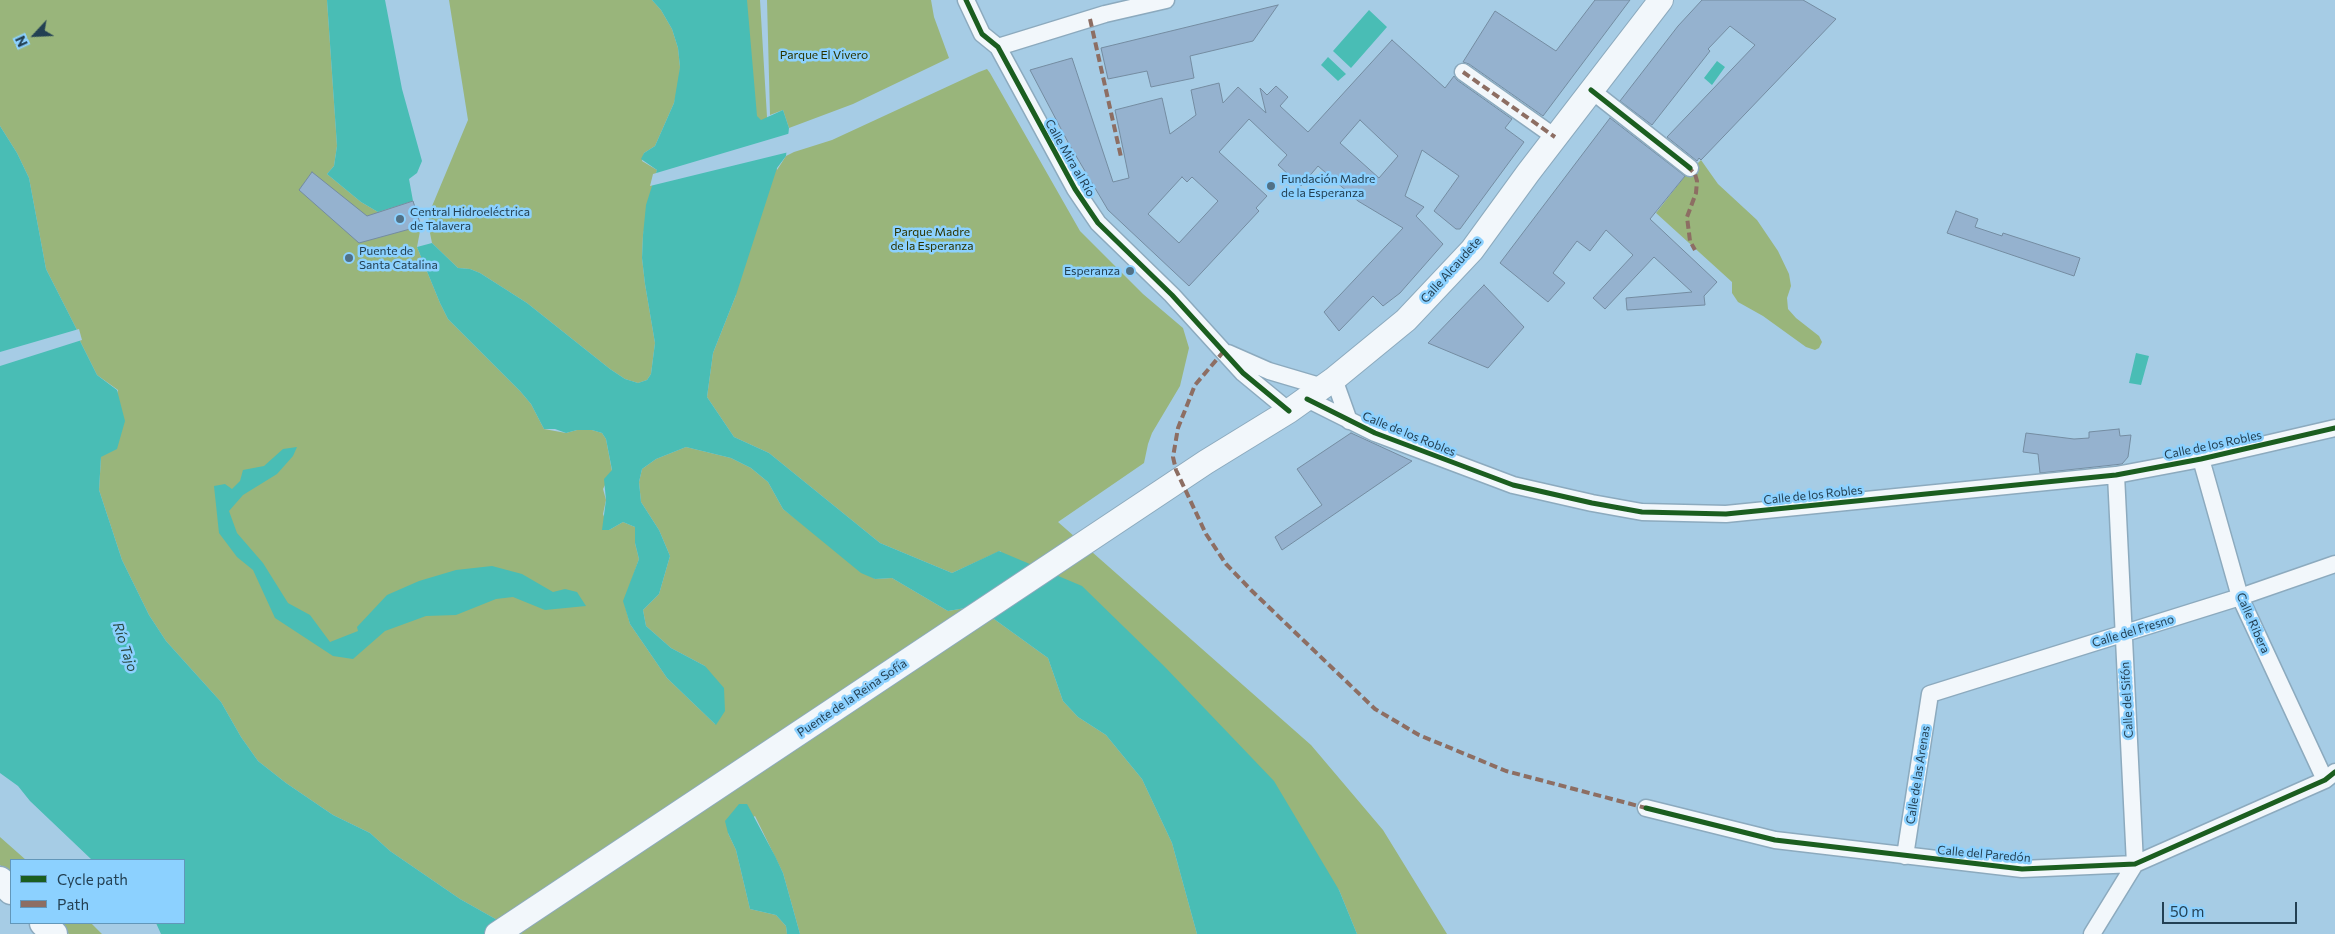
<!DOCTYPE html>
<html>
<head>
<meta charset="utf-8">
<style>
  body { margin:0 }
  #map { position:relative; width:2335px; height:934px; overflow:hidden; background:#a6cce5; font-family:Commissioner,sans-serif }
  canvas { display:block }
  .legend { position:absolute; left:10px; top:859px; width:175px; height:65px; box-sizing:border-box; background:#8cd1ff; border:1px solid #6297ba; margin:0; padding:6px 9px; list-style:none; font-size:15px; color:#234053 }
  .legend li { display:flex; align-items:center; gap:10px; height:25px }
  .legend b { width:25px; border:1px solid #6297ba }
  .north { position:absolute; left:10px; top:10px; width:50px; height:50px; -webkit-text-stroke:4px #8cd1ff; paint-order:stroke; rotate:245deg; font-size:14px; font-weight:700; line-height:20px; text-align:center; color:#234053 }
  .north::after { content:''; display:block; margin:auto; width:18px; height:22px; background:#234053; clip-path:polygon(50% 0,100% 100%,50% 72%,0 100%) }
  .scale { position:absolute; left:2162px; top:902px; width:135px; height:22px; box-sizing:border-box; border:2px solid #234053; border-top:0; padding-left:6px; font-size:15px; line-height:18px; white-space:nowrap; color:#234053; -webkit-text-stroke:4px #8cd1ff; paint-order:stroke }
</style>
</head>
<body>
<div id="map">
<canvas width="2335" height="934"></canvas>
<ul class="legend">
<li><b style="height:6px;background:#1b5e20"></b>Cycle path</li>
<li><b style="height:6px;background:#8d6e63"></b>Path</li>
</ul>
<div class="north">N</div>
<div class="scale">50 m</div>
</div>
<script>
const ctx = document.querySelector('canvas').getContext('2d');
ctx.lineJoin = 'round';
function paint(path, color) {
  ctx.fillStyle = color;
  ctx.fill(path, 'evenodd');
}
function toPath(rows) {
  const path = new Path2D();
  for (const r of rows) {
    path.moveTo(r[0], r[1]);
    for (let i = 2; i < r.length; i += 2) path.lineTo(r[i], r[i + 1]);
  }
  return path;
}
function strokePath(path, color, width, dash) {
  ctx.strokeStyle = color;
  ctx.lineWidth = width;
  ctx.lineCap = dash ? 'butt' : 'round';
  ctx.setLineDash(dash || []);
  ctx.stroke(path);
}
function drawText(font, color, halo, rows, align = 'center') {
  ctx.font = font + ' Commissioner,sans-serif';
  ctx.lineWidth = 5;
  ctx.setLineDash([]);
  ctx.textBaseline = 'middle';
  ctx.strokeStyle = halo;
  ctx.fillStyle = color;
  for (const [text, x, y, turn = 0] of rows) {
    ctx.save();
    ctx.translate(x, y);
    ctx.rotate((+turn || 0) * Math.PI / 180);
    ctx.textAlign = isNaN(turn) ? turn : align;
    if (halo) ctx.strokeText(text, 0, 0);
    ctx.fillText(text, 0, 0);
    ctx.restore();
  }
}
paint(toPath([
  [0,0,327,0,337,146,334,166,327,174,361,202,378,212,413,201,421,226,417,247,440,303,448,319,520,391,531,404,544,429,566,433,577,430,592,430,602,433,606,439,612,471,603,489,606,500,603,514,609,530,623,522,635,527,635,543,639,559,624,602,630,624,667,678,715,724,705,666,671,648,646,626,643,610,659,594,670,556,659,530,641,502,639,482,642,469,656,459,686,447,731,458,751,468,768,482,783,509,875,579,892,578,948,611,971,607,994,619,1048,658,1063,701,1078,717,1106,735,1142,779,1172,843,1197,934,800,934,783,873,755,816,728,833,736,850,750,909,776,915,786,926,787,934,522,934,460,899,390,851,370,833,333,815,286,783,258,761,241,737,221,702,166,641,149,615,122,560,99,490,101,457,118,390,97,375,80,341,77,330,46,269,29,178,17,153,0,126],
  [449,0,652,0,661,10,672,29,678,48,680,67,679,85,674,103,655,146,644,153,642,161,657,170,643,235,642,258,645,284,655,343,651,374,647,380,638,383,625,379,610,369,527,303,480,273,470,269,458,268,432,243,428,223,430,211,468,120],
  [709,0,760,0,767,117,777,170,786,156,794,152,832,140,979,72,987,69,990,73,1080,231,1143,294,1183,328,1189,348,1180,386,1152,433,1148,444,1144,463,1058,522,1311,745,1383,830,1447,934,1357,934,1339,890,1000,551,952,573,880,543,769,453,734,437,707,397,713,353,736,295],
  [767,0,931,0,934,17,949,58,853,104,789,128,783,110,770,115],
  [1701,160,1718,184,1757,220,1778,251,1789,274,1791,286,1787,298,1788,309,1796,318,1819,336,1822,342,1819,348,1815,350,1806,347,1763,316,1738,302,1732,293,1732,282,1656,213,1685,176],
  [0,837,26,860,11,860,11,876,0,865],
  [58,923,91,923,102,934,69,934]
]), '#99b57b');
paint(toPath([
  [327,0,385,0,402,89,422,161,417,173,409,179,413,201,378,212,361,202,327,174,334,166,337,146],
  [652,0,747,0,757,116,761,120,783,110,789,128,786,156,777,168,736,295,713,353,707,397,734,437,769,453,880,543,952,573,999,551,1082,586,1164,666,1274,781,1339,890,1357,934,1197,934,1172,843,1142,779,1106,735,1078,717,1063,701,1048,658,994,619,971,607,948,611,892,578,875,579,861,573,783,509,768,482,751,468,731,458,686,447,656,459,642,469,639,482,641,502,659,530,670,556,659,594,643,610,646,626,671,648,705,666,724,688,725,711,716,725,667,678,630,624,623,601,639,559,635,543,635,527,623,522,609,530,602,530,606,500,604,479,612,470,606,439,602,433,592,430,577,430,566,433,555,429,544,429,531,404,520,391,448,319,440,303,417,247,432,243,458,268,470,269,480,273,527,303,610,369,625,379,638,383,647,380,651,374,655,343,645,284,642,258,643,235,646,205,657,170,641,159,644,153,655,146,674,103,680,67,678,48,672,29,661,10],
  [1369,10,1387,27,1351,68,1333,51],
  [1328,57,1346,74,1338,81,1321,65],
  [1717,61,1725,67,1712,85,1704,78],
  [0,126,17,153,29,178,46,269,77,330,80,341,97,375,117,390,125,421,117,449,101,457,99,490,122,560,149,615,166,641,221,702,241,737,258,761,286,783,333,815,370,833,390,851,460,899,522,934,161,934,156,923,184,923,184,860,92,860,30,801,18,786,0,773],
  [2136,353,2149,356,2141,385,2129,383],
  [297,447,293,456,277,474,243,495,229,511,237,533,263,563,288,603,310,615,330,642,358,631,357,627,387,595,419,581,456,570,492,566,522,574,553,592,565,589,577,592,586,606,545,610,513,597,496,599,456,615,426,616,385,631,353,659,333,656,275,618,253,570,237,557,219,533,214,486,225,484,232,489,240,481,243,470,264,466,283,449],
  [739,804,747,804,775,856,783,873,800,934,787,934,786,926,776,915,750,909,736,850,728,833,725,821]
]), '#49bdb5');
paint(toPath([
  [791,133,789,152,650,186,653,174],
  [79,329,82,340,0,366,0,352]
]), '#a6cce5');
const building = toPath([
  [1595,0,1630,0,1543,116,1469,64,1463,62,1495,11,1556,51,1595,0],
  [1702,0,1803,0,1836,19,1701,160,1699,158,1697,161,1667,137,1755,45,1730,26,1708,49,1710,51,1652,125,1620,101,1678,26,1702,0],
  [1278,5,1253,41,1190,56,1194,78,1151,87,1147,71,1108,79,1101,48,1278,5],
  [1392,40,1445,88,1454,76,1457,80,1512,119,1505,128,1524,142,1460,229,1456,229,1434,211,1459,176,1422,150,1405,196,1424,207,1416,216,1443,244,1400,293,1383,306,1373,296,1339,331,1324,312,1403,228,1358,201,1318,166,1301,186,1278,165,1287,155,1249,119,1219,152,1267,196,1256,208,1259,211,1189,286,1108,210,1069,144,1030,70,1072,58,1113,182,1129,178,1115,110,1162,98,1170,134,1196,115,1191,90,1219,83,1223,103,1238,87,1266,113,1260,88,1267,95,1276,86,1288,97,1280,106,1308,132,1392,40],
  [1360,120,1398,156,1379,178,1340,143,1360,120],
  [1182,177,1187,182,1192,177,1218,201,1179,243,1148,214,1182,177],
  [1610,118,1685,176,1650,219,1717,282,1704,296,1705,305,1627,310,1626,298,1692,292,1654,257,1605,309,1593,298,1633,255,1606,230,1590,251,1577,241,1553,273,1565,283,1548,302,1500,263,1610,118],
  [312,172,367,216,413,201,421,226,359,243,299,190,312,172],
  [1956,211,1978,219,1975,227,2002,236,2003,233,2080,258,2074,276,1947,233,1956,211],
  [1484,285,1524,327,1488,368,1428,343,1484,285],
  [2119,429,2120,436,2131,435,2128,457,2122,464,2040,473,2038,454,2023,452,2026,433,2074,439,2089,438,2089,432,2119,429],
  [1351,433,1412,461,1282,550,1275,537,1322,505,1297,469,1351,433]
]);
paint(building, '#95b2cf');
strokePath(building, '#748ca1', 1);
const street = toPath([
  [966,0,982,34,998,47,1075,189,1098,223,1172,295,1243,373,1289,411],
  [998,47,1105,14,1166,0],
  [1463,72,1555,137],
  [1591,90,1690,168],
  [1228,353,1269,371,1323,387],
  [1334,379,1349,421],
  [1307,399,1375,433,1513,485,1592,503,1642,512,1726,514,2116,475,2201,459,2335,428],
  [2201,459,2240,597,2325,780],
  [2116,475,2135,864],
  [1646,808,1775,840,2022,869,2135,864,2325,780,2335,772],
  [1905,856,1930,694,2240,597,2335,564],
  [2092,934,2135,864]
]);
const secondary = toPath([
  [497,934,1206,462,1289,411,1334,379,1406,320,1472,250,1528,173,1661,0]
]);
const primary = toPath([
  [0,880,11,891],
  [43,923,54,934]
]);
strokePath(street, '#8caabe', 19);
strokePath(secondary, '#8caabe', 26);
strokePath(primary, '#8caabe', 29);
strokePath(street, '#f2f7fb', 16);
strokePath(secondary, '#f2f7fb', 24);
strokePath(primary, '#f2f7fb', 26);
strokePath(toPath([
  [1090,19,1121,157],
  [1463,72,1555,137],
  [1687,166,1695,174,1697,181,1696,193,1687,217,1690,241,1695,250],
  [1224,351,1195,385,1178,428,1173,457,1176,470,1206,534,1226,564,1251,590,1375,709,1419,735,1506,771,1646,808]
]), '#8d6e63', 4, [8, 4]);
strokePath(toPath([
  [966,0,982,34,998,47,1075,189,1098,223,1172,295,1243,373,1289,411],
  [1591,90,1690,168],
  [1307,399,1375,433,1513,485,1592,503,1642,512,1726,514,2116,475,2201,459,2335,428],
  [1646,808,1775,840,2022,869,2135,864,2325,780,2335,772]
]), '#1b5e20', 5);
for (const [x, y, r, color] of [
  [1271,186,5,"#517186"],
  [400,219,5,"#517186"],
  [349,258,5,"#517186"],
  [1130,271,5,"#517186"]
]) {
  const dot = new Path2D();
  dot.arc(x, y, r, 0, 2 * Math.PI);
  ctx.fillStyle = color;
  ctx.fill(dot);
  strokePath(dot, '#8cd1ff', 2);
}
drawText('12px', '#2b3300', '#8cd1ff', [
  ["Parque El Vivero",824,55],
  ["Parque Madre",932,232],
  ["de la Esperanza",932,246]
]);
drawText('12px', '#234053', '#8cd1ff', [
  ["Calle Mira al Río",1070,158,60],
  ["Calle Alcaudete",1451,270,-48],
  ["Calle de los Robles",1409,434,22],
  ["Calle de los Robles",2213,445,-12],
  ["Calle de los Robles",1813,495,-6],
  ["Calle Ribera",2253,623,66],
  ["Calle del Fresno",2133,631,-17],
  ["Puente de la Reina Sofía",852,698,-34],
  ["Calle del Sifón",2127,700,-93],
  ["Calle de las Arenas",1918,775,-81],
  ["Calle del Paredón",1984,854,5]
]);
drawText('12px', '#234053', '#8cd1ff', [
  ["Fundación Madre",1281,179],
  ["de la Esperanza",1281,193],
  ["Central Hidroeléctrica",410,212],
  ["de Talavera",410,226],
  ["Puente de",359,251],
  ["Santa Catalina",359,265],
  ["Esperanza",1120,271,"right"]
], 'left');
drawText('italic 14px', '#2c4943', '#8cd1ff', [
  ["Río Tajo",125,647,72]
]);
</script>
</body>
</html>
